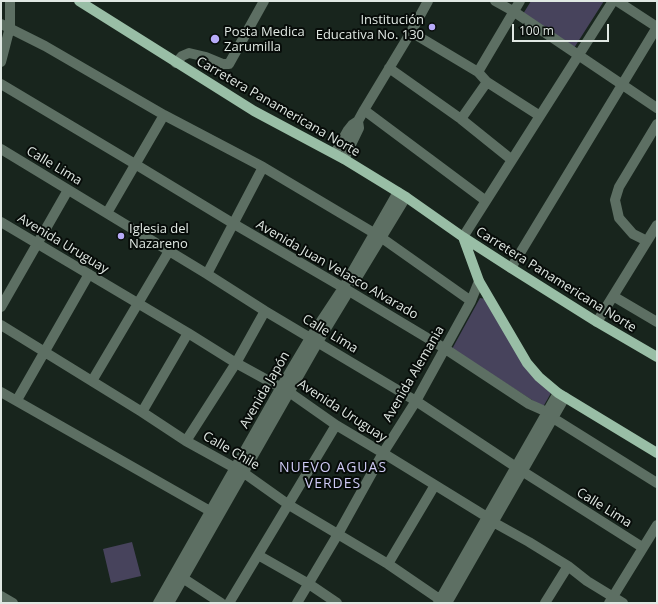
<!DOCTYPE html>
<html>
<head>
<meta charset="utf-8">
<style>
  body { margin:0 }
  #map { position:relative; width:658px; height:604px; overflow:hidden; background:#18251d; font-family:"Open Sans",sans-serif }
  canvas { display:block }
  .frame { position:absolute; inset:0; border:2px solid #e0e8e3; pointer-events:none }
  .scale { position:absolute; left:512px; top:24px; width:97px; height:18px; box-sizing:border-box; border:2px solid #e0e8e3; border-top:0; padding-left:5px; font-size:12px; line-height:14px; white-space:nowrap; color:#e0e8e3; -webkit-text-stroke:3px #070c09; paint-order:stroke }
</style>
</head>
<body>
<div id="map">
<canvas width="658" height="604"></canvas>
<div class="frame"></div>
<div class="scale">100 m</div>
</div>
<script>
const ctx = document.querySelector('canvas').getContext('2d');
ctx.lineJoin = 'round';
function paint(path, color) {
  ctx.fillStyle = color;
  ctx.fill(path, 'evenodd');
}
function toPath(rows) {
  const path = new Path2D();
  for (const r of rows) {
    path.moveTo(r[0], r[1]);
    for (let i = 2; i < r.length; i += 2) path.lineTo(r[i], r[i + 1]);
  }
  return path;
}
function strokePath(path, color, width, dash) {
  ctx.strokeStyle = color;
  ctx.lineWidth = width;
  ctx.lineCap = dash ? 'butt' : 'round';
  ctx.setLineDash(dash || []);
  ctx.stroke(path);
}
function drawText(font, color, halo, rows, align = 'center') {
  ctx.font = font + ' "Open Sans",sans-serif';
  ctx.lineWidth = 4;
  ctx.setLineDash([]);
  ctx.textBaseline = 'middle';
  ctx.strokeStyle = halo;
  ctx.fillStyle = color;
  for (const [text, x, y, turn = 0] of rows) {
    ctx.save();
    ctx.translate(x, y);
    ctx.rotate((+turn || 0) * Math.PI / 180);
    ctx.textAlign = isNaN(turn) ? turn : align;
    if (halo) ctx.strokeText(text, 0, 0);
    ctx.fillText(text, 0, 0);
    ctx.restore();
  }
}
paint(toPath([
  [531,1,604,1,574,48,523,14],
  [480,298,486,299,551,393,543,407,452,349],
  [132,542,141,576,111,583,103,549]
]), '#47435c');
strokePath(toPath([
  [428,1,411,32,364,110,486,201],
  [495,1,513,11,657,108],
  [617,1,657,27],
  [1,24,45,46,164,115,263,167,379,236,471,301],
  [411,32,478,72,487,82,540,116],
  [1,62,10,27,10,1],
  [176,63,182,56,189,53,206,57,223,64,229,64,264,1],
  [389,68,461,119,512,160],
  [478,72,520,1],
  [1,84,135,164,234,224,349,291,444,348,529,404,547,412,553,418,657,483],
  [461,119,487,82],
  [1,149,207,274,265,311,416,401,522,471,642,547],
  [335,153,348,130,352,125,358,121,364,110],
  [344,159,359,128,358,121],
  [107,213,164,115],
  [1,222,188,333,236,363,289,392,336,425,383,453,487,517,493,522,529,542,568,566,587,581,623,603],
  [463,237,613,1],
  [647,241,633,234,619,218,615,200,619,187,657,124],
  [511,268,657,27],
  [207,274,263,167],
  [355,281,406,197],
  [613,296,657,322],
  [1,307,68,190],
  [597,322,657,225],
  [1,325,142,412,186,441,244,473,289,505,388,564,445,603],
  [92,381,169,251],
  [1,392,210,511],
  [17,400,89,274],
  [142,412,188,333],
  [186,441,236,363,265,311],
  [258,555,309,584,337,603],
  [388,564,435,485],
  [178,575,221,603],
  [1,596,13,603],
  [158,603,281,387,310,338,343,288,398,192],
  [169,603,318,342,346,296],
  [229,603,336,425],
  [297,603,338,534,383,453,416,401,471,301,479,281],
  [438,603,558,393],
  [447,603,565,397],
  [545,603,568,566],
  [609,603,657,525]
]), '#5d6f63', 10);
strokePath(toPath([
  [79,1,254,111,344,159,406,197,463,237,511,268,597,322,657,357],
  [463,237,479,281,527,363,539,377,558,393,657,453]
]), '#99bea6', 10);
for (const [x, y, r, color] of [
  [432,27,4,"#b7abf8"],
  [215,39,5,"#b7abf8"],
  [121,236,4,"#b7abf8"]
]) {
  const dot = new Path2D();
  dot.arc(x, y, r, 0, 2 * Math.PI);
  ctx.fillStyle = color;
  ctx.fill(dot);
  strokePath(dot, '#070c09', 1.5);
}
drawText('13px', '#e0e8e3', '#070c09', [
  ["Institución",424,20,"right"],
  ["Educativa No. 130",424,35,"right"],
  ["Posta Medica",224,32],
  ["Zarumilla",224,47],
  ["Iglesia del",129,229],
  ["Nazareno",129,244]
], 'left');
drawText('13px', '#e0e8e3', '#070c09', [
  ["Carretera Panamericana Norte",278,107,30],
  ["Calle Lima",54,166,31],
  ["Avenida Uruguay",63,244,31],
  ["Avenida Juan Velasco Alvarado",337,270,30],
  ["Carretera Panamericana Norte",556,280,32],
  ["Calle Lima",330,334,31],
  ["Avenida Alemania",414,374,-60],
  ["Avenida Japón",265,390,-60],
  ["Avenida Uruguay",342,411,33],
  ["Calle Chile",231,451,30],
  ["Calle Lima",604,508,32]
]);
ctx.letterSpacing = '1px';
drawText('14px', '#cfcaf5', '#070c09', [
  ["NUEVO AGUAS",333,468],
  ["VERDES",333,484]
]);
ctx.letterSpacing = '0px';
</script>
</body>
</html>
